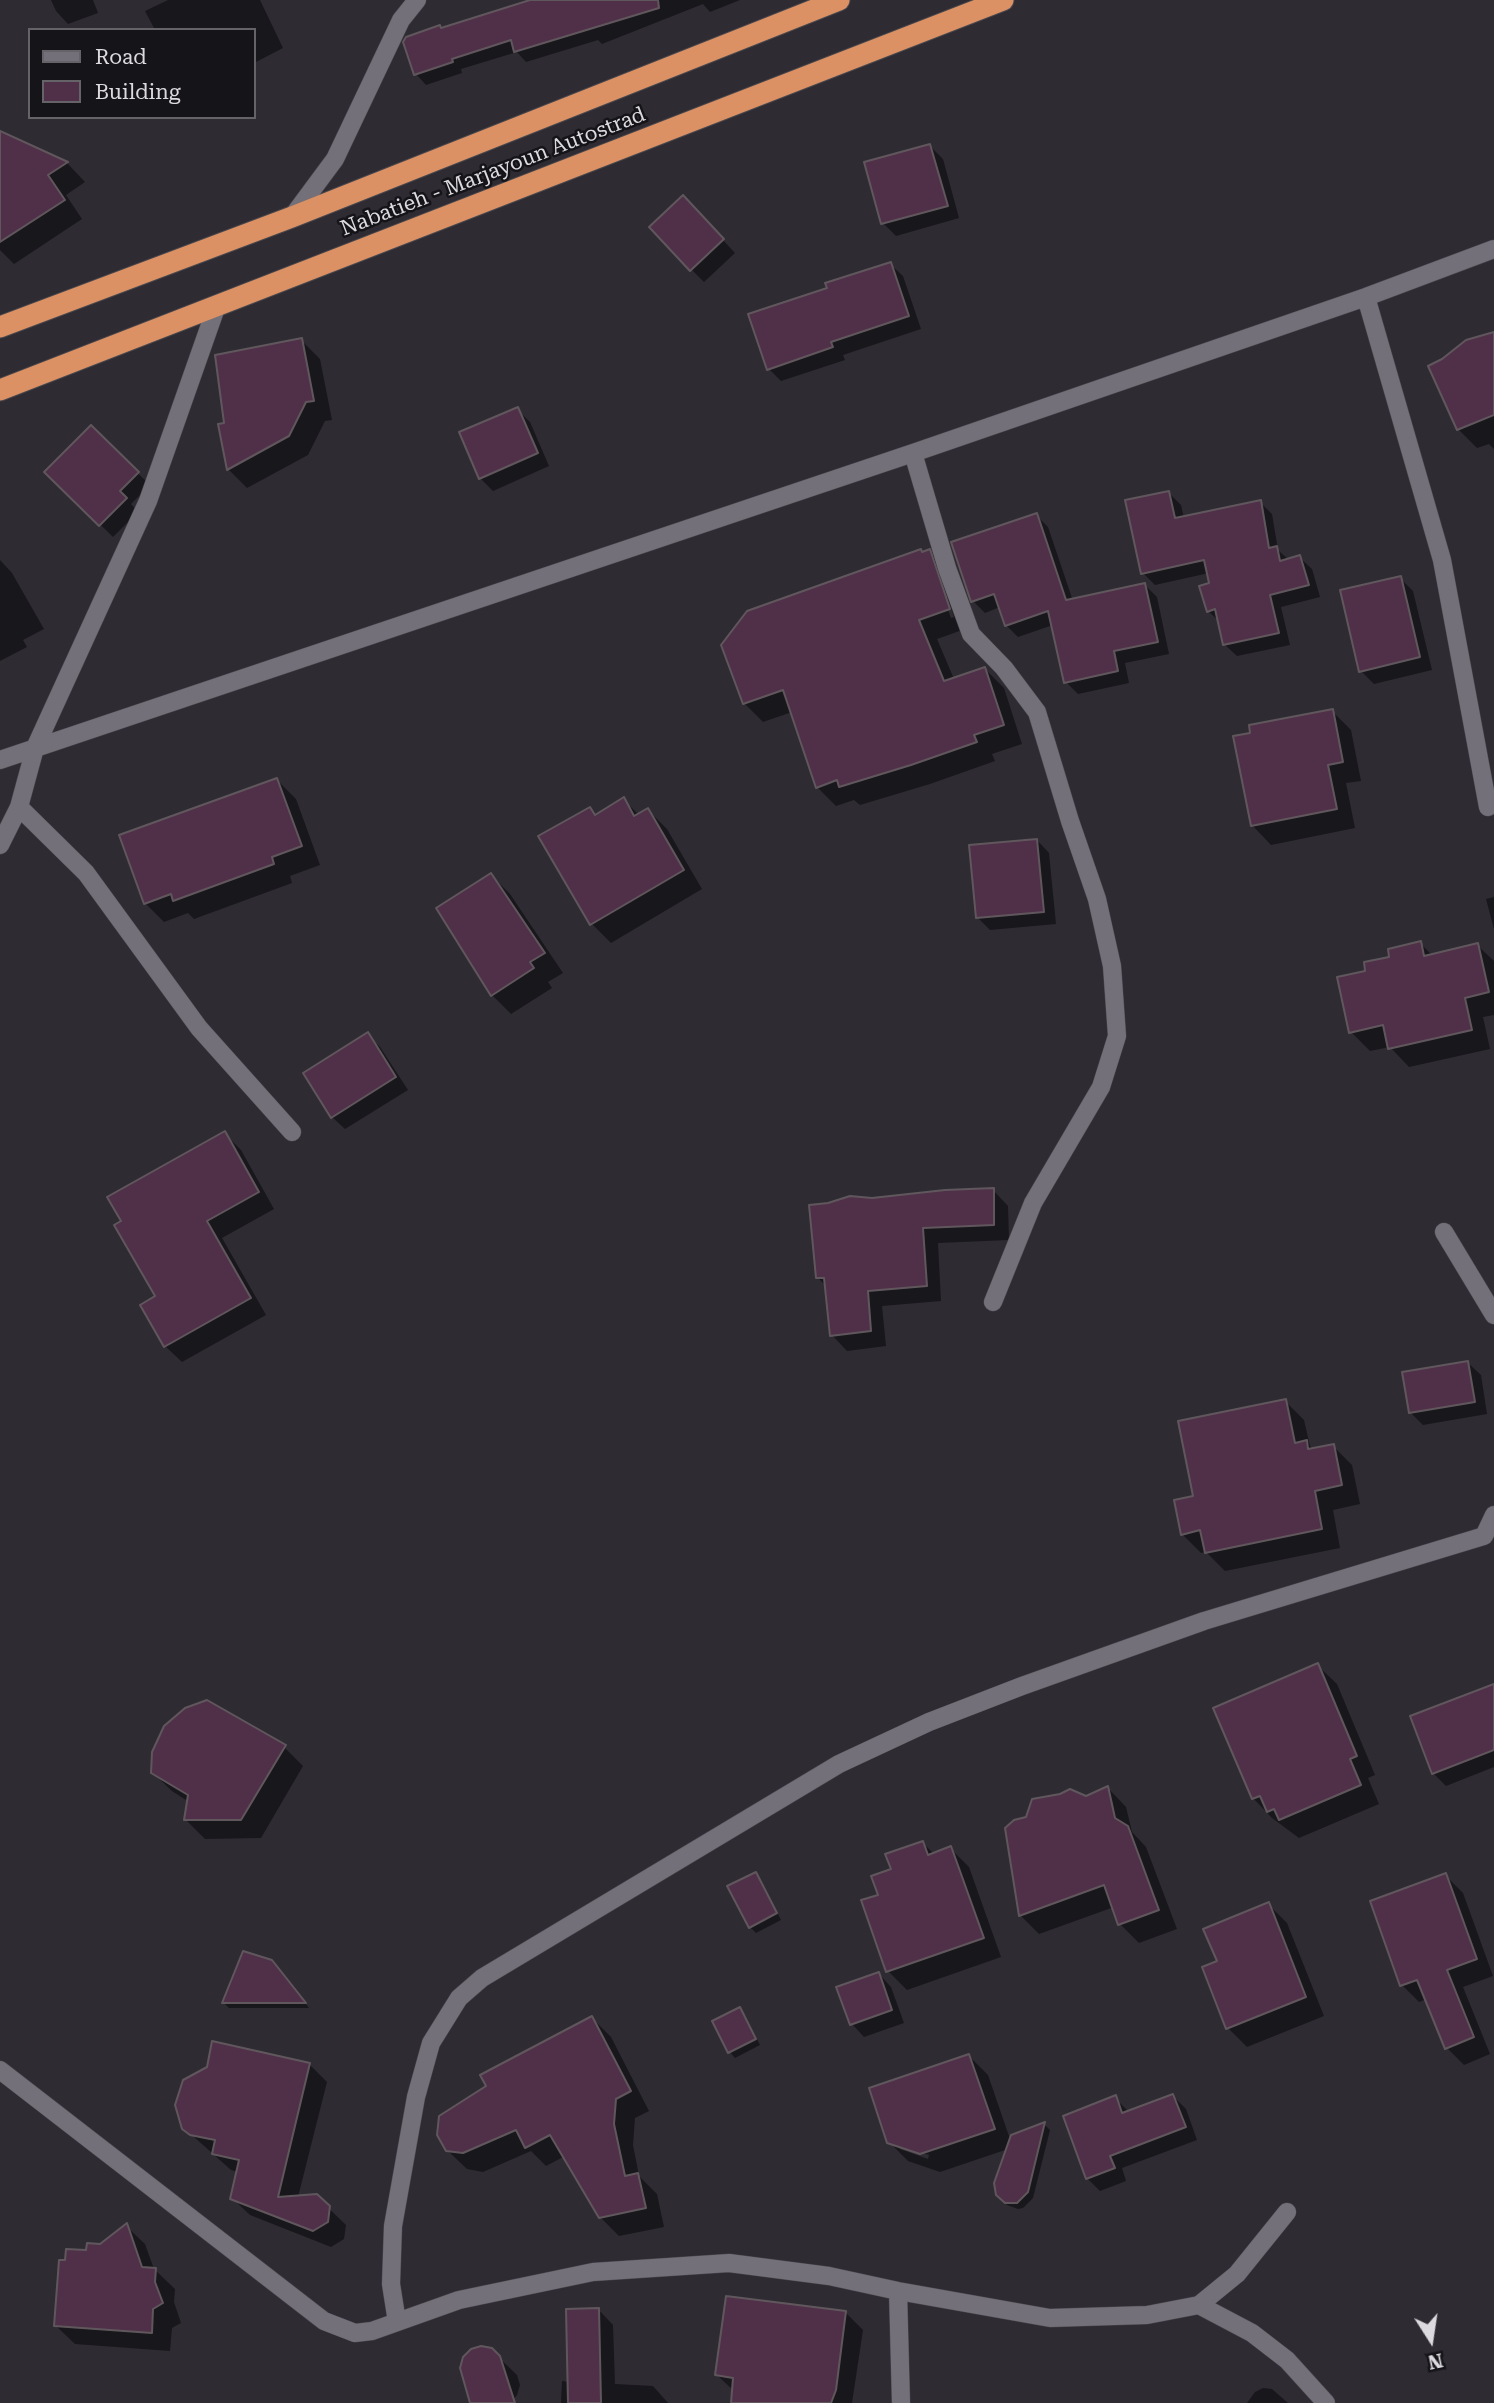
<!DOCTYPE html>
<html>
<head>
<meta charset="utf-8">
<style>
  body { margin:0 }
  #map { position:relative; width:1494px; height:2403px; overflow:hidden; background:#2e2b33; font-family:"Roboto Serif",serif }
  canvas { display:block }
  .legend { position:absolute; left:28px; top:28px; width:228px; height:91px; box-sizing:border-box; background:#151418; border:2px solid #656368; margin:0; padding:9px 12px; list-style:none; font-size:21px; color:#dcdadf }
  .legend li { display:flex; align-items:center; gap:14px; height:35px }
  .legend b { width:35px; border:2px solid #656368 }
  .north { position:absolute; left:1396px; top:2305px; width:70px; height:70px; -webkit-text-stroke:5px #151418; paint-order:stroke; rotate:168deg; font-size:19px; font-weight:700; line-height:28px; text-align:center; color:#dcdadf }
  .north::after { content:''; display:block; margin:auto; width:24px; height:32px; background:#dcdadf; clip-path:polygon(50% 0,100% 100%,50% 72%,0 100%) }
</style>
</head>
<body>
<div id="map">
<canvas width="1494" height="2403"></canvas>
<ul class="legend">
<li><b style="height:9px;background:#737079"></b>Road</li>
<li><b style="height:19px;background:#503048"></b>Building</li>
</ul>
<div class="north">N</div>
</div>
<script>
const ctx = document.querySelector('canvas').getContext('2d');
ctx.lineJoin = 'round';
function paint(path, color) {
  ctx.fillStyle = color;
  ctx.fill(path, 'evenodd');
}
function toPath(rows) {
  const path = new Path2D();
  for (const r of rows) {
    path.moveTo(r[0], r[1]);
    for (let i = 2; i < r.length; i += 2) path.lineTo(r[i], r[i + 1]);
  }
  return path;
}
function strokePath(path, color, width, dash) {
  ctx.strokeStyle = color;
  ctx.lineWidth = width;
  ctx.lineCap = dash ? 'butt' : 'round';
  ctx.setLineDash(dash || []);
  ctx.stroke(path);
}
function drawText(font, color, halo, rows, align = 'center') {
  ctx.font = font + ' "Roboto Serif",serif';
  ctx.lineWidth = 5;
  ctx.setLineDash([]);
  ctx.textBaseline = 'middle';
  ctx.strokeStyle = halo;
  ctx.fillStyle = color;
  for (const [text, x, y, turn = 0] of rows) {
    ctx.save();
    ctx.translate(x, y);
    ctx.rotate((+turn || 0) * Math.PI / 180);
    ctx.textAlign = isNaN(turn) ? turn : align;
    if (halo) ctx.strokeText(text, 0, 0);
    ctx.fillText(text, 0, 0);
    ctx.restore();
  }
}
paint(toPath([
  [51,0,93,0,98,13,68,24,56,11],
  [168,0,260,0,283,48,254,63,254,30,155,30,145,11],
  [529,0,740,0,710,12,703,4,602,44,598,40,526,62,517,52,461,69,462,73,426,85,416,74,443,30,530,2],
  [0,133,13,136,18,141,67,163,85,182,66,195,82,219,14,264,0,250],
  [930,146,943,159,959,218,896,236,883,223],
  [695,210,735,253,704,282,691,269],
  [890,264,903,276,921,329,843,355,845,360,781,381,769,369,829,289],
  [1494,337,1494,449,1489,444,1477,448,1458,429],
  [301,340,320,359,332,420,325,421,308,455,247,488,229,470,220,426,226,424],
  [517,409,530,422,549,466,493,491,480,478],
  [91,428,150,485,131,504,138,512,113,537,47,472],
  [1169,493,1181,505,1184,518,1260,502,1272,514,1278,550,1289,560,1299,557,1312,569,1320,597,1281,607,1290,645,1237,656,1224,644,1220,622,1208,611,1211,584,1209,573,1155,585,1143,573],
  [1036,515,1048,527,1073,601,1145,585,1157,597,1169,654,1125,663,1129,683,1078,694,1066,682,1053,625,1018,637,1006,625,1000,607,985,613,973,601],
  [929,551,948,570,968,628,937,639,954,679,985,669,1004,688,1022,744,992,754,995,761,930,784,860,805,854,800,836,806,817,787,792,712,763,722,744,703,923,553],
  [934,569,938,569,954,617,951,618],
  [0,560,12,573,44,629,23,640,27,647,0,661],
  [1400,578,1413,591,1432,670,1374,684,1361,671],
  [1332,711,1351,730,1361,781,1346,783,1355,828,1271,845,1252,825],
  [277,780,296,799,320,865,290,876,292,883,194,919,188,913,164,922,145,903],
  [624,800,639,815,648,810,667,829,702,889,611,943,592,924,590,809,597,816],
  [1037,840,1049,853,1056,924,990,930,978,918],
  [491,875,510,894,563,973,548,982,552,988,511,1014,492,995],
  [1494,897,1494,929,1486,899],
  [1420,943,1432,955,1477,945,1494,961,1494,1015,1483,1017,1490,1049,1409,1067,1390,1047,1370,1051,1351,1032,1367,972],
  [368,1035,380,1047,408,1090,345,1129,332,1117],
  [224,1133,241,1150,274,1209,222,1238,266,1315,182,1362,165,1346,157,1297],
  [993,1190,1008,1206,1009,1240,938,1243,941,1301,882,1306,886,1346,847,1351,832,1335,826,1286,818,1278,872,1200],
  [1468,1363,1481,1375,1487,1414,1423,1425,1410,1412],
  [1285,1401,1304,1420,1310,1446,1314,1450,1333,1446,1352,1465,1360,1504,1333,1510,1340,1548,1225,1571,1206,1552,1201,1553,1182,1534,1195,1498],
  [1317,1665,1337,1684,1375,1775,1368,1778,1379,1804,1299,1838,1272,1818,1253,1798],
  [1494,1686,1494,1767,1446,1786,1433,1773],
  [186,1709,284,1747,303,1766,261,1838,205,1839,186,1820,189,1802,172,1791,152,1772,158,1739,175,1717],
  [1108,1788,1126,1807,1132,1832,1146,1847,1177,1929,1139,1943,1120,1924,1114,1907,1039,1934,1020,1915,1027,1818,1061,1796,1086,1798],
  [923,1843,934,1854,950,1848,969,1867,1001,1957,907,1990,888,1971,880,1896],
  [756,1874,761,1880,781,1920,756,1933,750,1927],
  [1446,1876,1463,1893,1493,1976,1463,1987,1490,2054,1464,2065,1447,2048,1427,1999,1419,2002,1402,1985],
  [1268,1904,1287,1923,1324,2016,1247,2047,1228,2028,1219,1962],
  [278,1968,309,2008,229,2008,224,2003],
  [879,1974,891,1987,904,2023,864,2037,852,2024],
  [739,2009,745,2015,760,2045,735,2058,730,2052],
  [592,2018,611,2037,649,2111,635,2118,633,2145,639,2176,657,2194,664,2227,619,2236,600,2217,565,2156,546,2166,531,2151,483,2172,467,2169,447,2150],
  [213,2043,310,2065,327,2082,298,2197,316,2196,346,2225,344,2239,331,2247,250,2215,232,2198,238,2172,231,2170,184,2128,209,2068],
  [969,2056,988,2075,1011,2142,1044,2124,1050,2130,1033,2198,1023,2208,1018,2209,1007,2205,997,2194,1008,2149,940,2172,908,2161,889,2142],
  [900,2145,929,2155,928,2159,900,2149],
  [1173,2096,1186,2109,1197,2140,1122,2168,1126,2181,1100,2191,1087,2178,1115,2098,1129,2112],
  [126,2226,145,2244,154,2269,175,2289,174,2302,181,2323,172,2328,170,2351,75,2344,55,2325,66,2262,100,2246],
  [598,2309,613,2325,615,2384,653,2386,668,2403,561,2403,562,2381,570,2382],
  [846,2313,863,2330,852,2403,732,2403,734,2391,717,2375],
  [491,2350,517,2375,520,2385,517,2395,510,2403,448,2403,472,2403],
  [1263,2388,1272,2389,1288,2403,1247,2403,1255,2392]
]), '#0007');
const building = toPath([
  [530,0,658,0,659,8,514,52,511,40,452,59,453,62,414,75,403,42,406,37,440,25,441,28,530,0],
  [0,131,68,162,48,175,65,200,0,242,0,131],
  [930,144,948,206,881,224,864,162,930,144],
  [683,195,724,239,690,271,649,227,683,195],
  [891,262,909,316,831,342,833,347,767,370,748,314,827,288,825,283,891,262],
  [1494,332,1494,415,1457,430,1428,366,1442,359,1466,340,1494,332],
  [302,338,314,401,306,402,289,436,227,470,218,424,224,423,215,355,302,338],
  [518,407,538,453,479,479,459,432,518,407],
  [91,425,139,472,120,491,127,498,99,526,44,472,91,425],
  [1169,491,1175,518,1261,500,1269,548,1277,546,1280,561,1300,555,1309,585,1270,595,1279,633,1223,645,1215,609,1207,612,1199,586,1209,583,1204,560,1141,574,1125,500,1169,491],
  [1037,513,1066,600,1145,583,1158,642,1114,651,1118,671,1064,683,1048,611,1005,626,994,594,971,602,951,542,1037,513],
  [921,549,922,552,930,549,950,609,919,620,944,681,985,667,1004,725,974,735,977,742,911,765,839,787,837,780,816,788,783,690,743,704,721,645,747,611,921,549],
  [1401,576,1420,657,1359,672,1340,590,1401,576],
  [1333,709,1343,762,1328,765,1337,809,1251,826,1233,736,1250,733,1249,725,1333,709],
  [277,778,302,846,272,857,274,864,173,901,171,894,144,904,119,835,277,778],
  [624,797,634,816,648,808,684,870,590,925,538,836,590,807,595,815,624,797],
  [1037,839,1044,912,976,918,969,845,1037,839],
  [491,873,545,953,530,962,534,968,491,996,436,908,491,873],
  [1421,941,1424,956,1478,943,1489,992,1465,998,1472,1030,1388,1049,1383,1025,1349,1033,1337,977,1365,971,1364,962,1389,957,1388,949,1421,941],
  [368,1032,396,1077,331,1118,303,1073,368,1032],
  [225,1131,259,1192,207,1221,251,1298,164,1347,140,1305,155,1296,114,1225,121,1221,107,1197,225,1131],
  [994,1188,994,1225,923,1228,927,1286,868,1291,871,1331,830,1336,824,1278,816,1278,809,1205,828,1203,850,1196,872,1198,945,1190,994,1188],
  [1468,1361,1475,1402,1409,1413,1402,1372,1468,1361],
  [1286,1399,1295,1443,1307,1440,1308,1449,1334,1444,1342,1485,1315,1491,1322,1529,1205,1553,1200,1530,1181,1535,1174,1500,1193,1496,1178,1421,1286,1399],
  [1318,1663,1357,1756,1350,1759,1361,1785,1279,1820,1274,1809,1267,1812,1260,1796,1252,1799,1213,1708,1318,1663],
  [1494,1684,1494,1750,1432,1774,1410,1716,1494,1684],
  [207,1700,286,1745,241,1820,184,1820,188,1795,151,1773,152,1752,164,1726,185,1708,207,1700],
  [1108,1786,1115,1818,1128,1826,1159,1910,1118,1925,1104,1885,1019,1916,1005,1828,1014,1820,1026,1817,1032,1799,1060,1794,1070,1789,1086,1796,1108,1786],
  [923,1841,928,1855,951,1846,984,1938,886,1972,861,1900,878,1895,871,1876,891,1869,885,1854,923,1841],
  [756,1872,777,1913,749,1928,727,1886,756,1872],
  [1446,1873,1477,1959,1447,1970,1474,2037,1445,2049,1417,1980,1400,1986,1370,1901,1446,1873],
  [1269,1902,1306,1997,1226,2029,1202,1967,1217,1961,1203,1929,1269,1902],
  [243,1951,272,1960,306,2003,222,2003,243,1951],
  [879,1972,892,2010,850,2025,836,1987,879,1972],
  [740,2007,756,2039,728,2053,712,2021,740,2007],
  [592,2016,631,2091,616,2099,614,2124,625,2176,638,2173,646,2208,599,2218,550,2135,525,2148,516,2130,463,2153,446,2151,437,2135,439,2116,486,2086,480,2075,592,2016],
  [212,2041,310,2063,278,2197,317,2194,330,2206,328,2222,313,2231,230,2199,239,2160,212,2154,215,2140,190,2135,182,2129,175,2105,183,2080,207,2067,212,2041],
  [969,2054,995,2129,920,2154,887,2143,869,2088,969,2054],
  [1173,2094,1186,2127,1110,2156,1115,2168,1086,2179,1063,2116,1116,2095,1122,2113,1173,2094],
  [1045,2122,1028,2192,1017,2203,1005,2203,996,2195,994,2183,1011,2135,1045,2122],
  [127,2223,142,2267,156,2268,155,2282,163,2303,153,2309,152,2333,54,2326,59,2260,65,2260,66,2249,86,2250,87,2243,100,2244,127,2223],
  [726,2296,846,2311,836,2390,831,2403,731,2403,733,2378,715,2375,726,2296],
  [599,2308,601,2403,568,2403,566,2309,599,2308],
  [481,2346,492,2348,500,2356,515,2403,470,2403,460,2368,463,2357,471,2349,481,2346]
]);
paint(building, '#503048');
strokePath(building, '#60575d', 2);
const minor = toPath([
  [292,217,335,159,401,20,417,0],
  [1366,297,1442,560,1488,807],
  [913,453,947,568,971,634,1004,668,1037,712,1070,821,1097,899,1112,966,1117,1036,1101,1087,1033,1203,993,1302],
  [0,760,913,453,1366,297,1494,249],
  [19,807,86,873,199,1028,292,1132],
  [0,845,19,807,35,748,148,501,217,305],
  [1444,1232,1494,1315],
  [0,2070,324,2321,355,2333,372,2331,459,2300,593,2272,729,2263,829,2276,898,2291,1050,2318,1147,2315,1199,2305,1237,2274,1287,2212],
  [898,2291,901,2403],
  [1199,2305,1252,2333,1287,2360,1326,2403],
  [397,2322,391,2284,393,2226,416,2097,431,2043,459,1998,482,1978,839,1764,929,1722,1022,1686,1204,1621,1484,1536,1494,1515]
]);
const highway = toPath([
  [0,327,292,217,839,0],
  [0,390,1003,0]
]);
strokePath(minor, '#49474d', 19);
strokePath(highway, '#49474d', 23);
strokePath(minor, '#737079', 18);
strokePath(highway, '#db9163', 21);
drawText('21px', '#dcdadf', '#151418', [
  ["Nabatieh - Marjayoun Autostrad",493,172,-21]
]);
</script>
</body>
</html>
